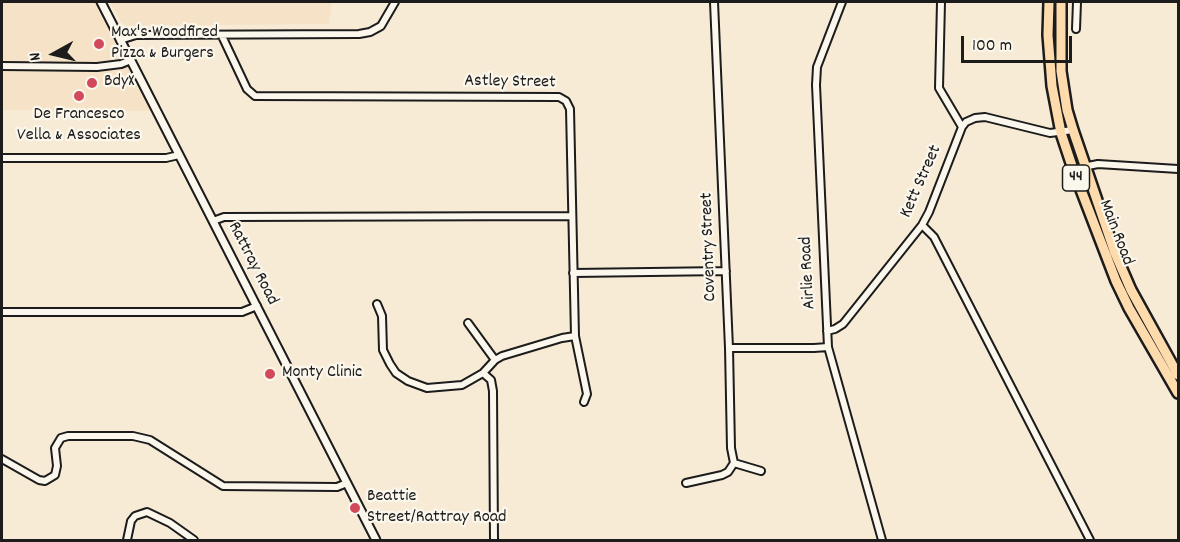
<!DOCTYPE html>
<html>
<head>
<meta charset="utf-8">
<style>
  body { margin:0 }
  #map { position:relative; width:1180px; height:542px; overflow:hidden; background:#f8ebd6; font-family:Dekko,sans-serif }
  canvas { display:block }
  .frame { position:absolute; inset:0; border:3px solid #1c1c1c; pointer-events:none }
  .north { position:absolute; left:24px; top:24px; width:60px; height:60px; -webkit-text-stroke:4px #fbf7ec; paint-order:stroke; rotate:262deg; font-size:16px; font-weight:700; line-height:24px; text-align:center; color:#1c1c1c }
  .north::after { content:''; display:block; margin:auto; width:21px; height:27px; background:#1c1c1c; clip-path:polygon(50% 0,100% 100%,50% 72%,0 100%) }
  .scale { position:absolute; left:961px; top:36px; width:111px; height:27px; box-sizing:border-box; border:3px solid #1c1c1c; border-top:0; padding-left:8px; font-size:18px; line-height:21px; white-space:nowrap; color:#1c1c1c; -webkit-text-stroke:4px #fbf7ec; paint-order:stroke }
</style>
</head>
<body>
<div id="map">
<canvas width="1180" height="542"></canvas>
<div class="frame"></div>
<div class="north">N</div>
<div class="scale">100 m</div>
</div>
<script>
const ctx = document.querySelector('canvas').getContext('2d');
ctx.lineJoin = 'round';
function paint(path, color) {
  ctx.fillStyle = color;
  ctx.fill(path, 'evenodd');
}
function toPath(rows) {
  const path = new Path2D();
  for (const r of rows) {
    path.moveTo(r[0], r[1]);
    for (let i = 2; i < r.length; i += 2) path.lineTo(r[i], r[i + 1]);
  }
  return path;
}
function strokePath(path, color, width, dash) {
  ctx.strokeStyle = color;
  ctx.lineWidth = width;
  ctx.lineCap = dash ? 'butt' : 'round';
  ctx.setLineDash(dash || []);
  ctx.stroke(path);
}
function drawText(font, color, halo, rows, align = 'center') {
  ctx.font = font + ' Dekko,sans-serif';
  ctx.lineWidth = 4.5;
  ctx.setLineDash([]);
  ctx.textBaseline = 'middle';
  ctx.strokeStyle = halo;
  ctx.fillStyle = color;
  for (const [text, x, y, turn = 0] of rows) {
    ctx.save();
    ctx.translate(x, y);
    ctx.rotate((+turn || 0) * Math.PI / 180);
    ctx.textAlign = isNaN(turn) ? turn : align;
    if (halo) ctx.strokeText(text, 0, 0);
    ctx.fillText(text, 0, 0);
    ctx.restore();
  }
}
paint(toPath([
  [2,2,97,2,153,111,2,110],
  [110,2,332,2,329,24,129,26,122,23]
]), '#f6e3c7');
const minor = toPath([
  [714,2,729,348,731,448,734,463,761,471],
  [842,2,817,67,816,85,828,347,882,540],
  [941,2,939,88,962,127],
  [1076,29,1077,2],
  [222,36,247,89,255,96,559,97,566,101,570,109,575,336,587,394,584,402],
  [120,40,136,35,359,34,370,32,381,26,395,2],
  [2,66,97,67,121,64,131,60],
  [2,158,166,158,179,155],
  [1073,169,1098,164,1178,169],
  [213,221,224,217,572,216],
  [922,225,934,237,1090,540],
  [573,273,726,271],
  [377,304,382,316,383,350,390,364,396,373,408,381,427,388,462,385,483,373,495,360,502,356,562,338,575,336],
  [2,312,242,312,257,306],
  [468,323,495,360],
  [827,331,835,329,843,324,922,225,929,212,962,127,966,122,975,118,985,117,1050,133,1073,130],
  [729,348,814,348,828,347],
  [483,373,491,380,493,391,494,540],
  [2,459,39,480,45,481,55,475,57,466,55,448,61,438,68,436,133,436,150,440,223,486,337,487,347,483],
  [686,483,722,475,728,472,734,463],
  [127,540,131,521,135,516,147,512,170,523,194,540]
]);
const tertiary = toPath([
  [101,2,376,540]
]);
const primary = toPath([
  [1049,2,1048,35,1052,86,1061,133,1073,169,1116,281,1129,308,1178,393],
  [1061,2,1061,71,1067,110,1073,130,1115,253,1131,290,1178,375]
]);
strokePath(minor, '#1c1c1c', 10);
strokePath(tertiary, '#1c1c1c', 11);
strokePath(primary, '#1c1c1c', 14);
strokePath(minor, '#fbf7ec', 6);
strokePath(tertiary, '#fbf7ec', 7);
strokePath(primary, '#fedbac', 9);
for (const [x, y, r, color] of [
  [99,44,6,"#d1495b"],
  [92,83,6,"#d1495b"],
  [79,96,6,"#d1495b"],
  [270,374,6,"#d1495b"],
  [355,508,6,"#d1495b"]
]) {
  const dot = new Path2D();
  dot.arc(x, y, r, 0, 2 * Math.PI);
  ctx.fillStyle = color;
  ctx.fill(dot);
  strokePath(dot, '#fbf7ec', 2);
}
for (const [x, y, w] of [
  [1076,178,27]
]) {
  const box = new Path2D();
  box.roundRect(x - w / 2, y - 13, w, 26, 4.5);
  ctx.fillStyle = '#fbf7ec';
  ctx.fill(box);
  strokePath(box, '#1c1c1c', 1.5);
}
drawText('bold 16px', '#1c1c1c', null, [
  ["44",1076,178]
]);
drawText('18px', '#1c1c1c', '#fbf7ec', [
  ["Max's Woodfired",111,34],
  ["Pizza & Burgers",111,55],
  ["BdyX",104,83],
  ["De Francesco",79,116,"center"],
  ["Vella & Associates",79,137,"center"],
  ["Monty Clinic",282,374],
  ["Beattie",367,498],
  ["Street/Rattray Road",367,519]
], 'left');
drawText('18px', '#1c1c1c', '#fbf7ec', [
  ["Astley Street",510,83,1],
  ["Kett Street",922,182,-66],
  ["Main Road",1115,233,69],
  ["Coventry Street",710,247,-92],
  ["Rattray Road",252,264,63],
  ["Airlie Road",809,273,-93]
]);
</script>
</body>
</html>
